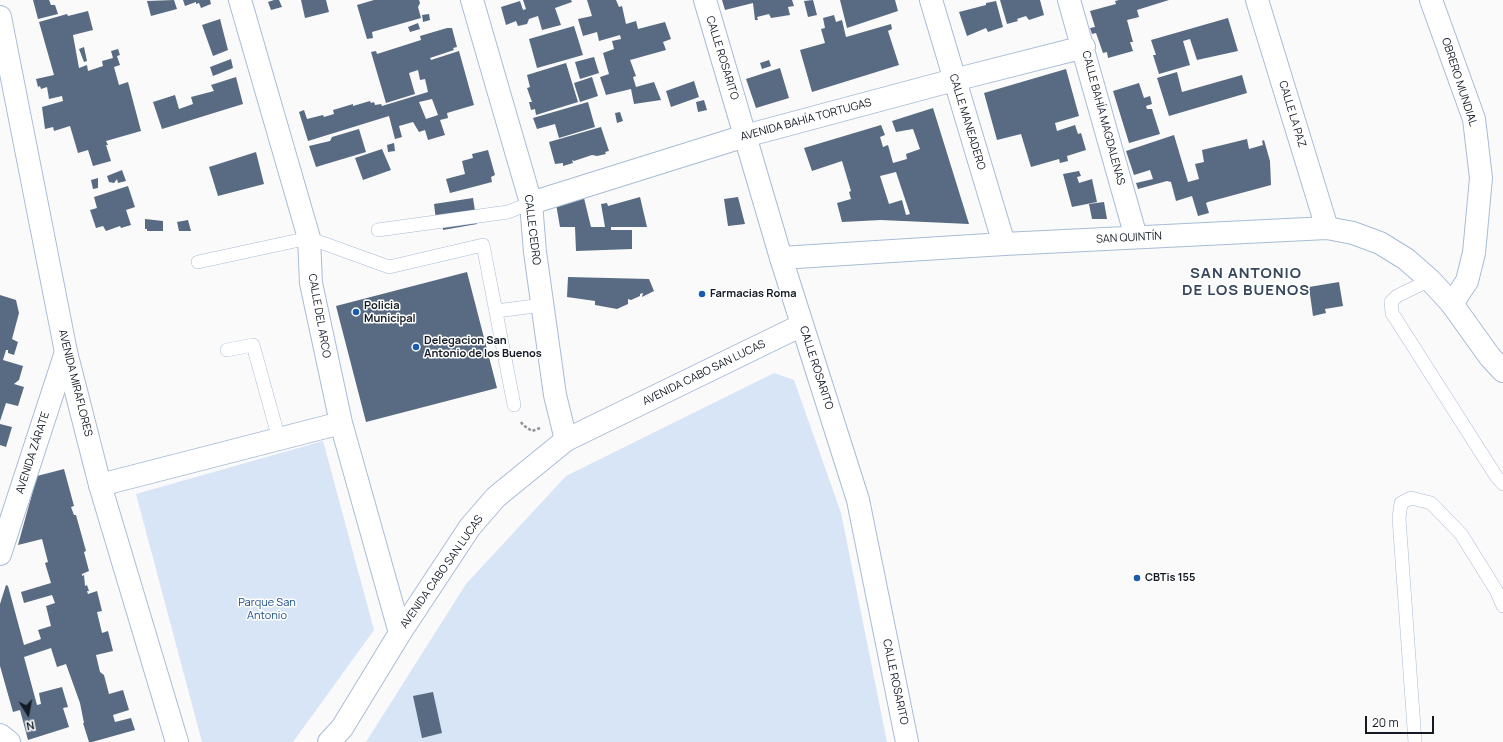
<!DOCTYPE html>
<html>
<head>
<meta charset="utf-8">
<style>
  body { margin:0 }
  #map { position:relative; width:1503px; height:742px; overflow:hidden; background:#fafafa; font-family:Manrope,sans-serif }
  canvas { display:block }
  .north { position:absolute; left:8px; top:694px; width:40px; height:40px; -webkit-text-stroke:3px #fff; paint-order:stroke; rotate:169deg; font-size:11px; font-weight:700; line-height:16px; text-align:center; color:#131a24 }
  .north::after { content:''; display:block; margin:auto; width:14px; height:18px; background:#131a24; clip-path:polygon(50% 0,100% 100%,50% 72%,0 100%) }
  .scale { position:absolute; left:1365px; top:716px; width:69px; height:18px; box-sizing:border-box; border:2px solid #131a24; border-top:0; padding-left:5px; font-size:12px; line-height:14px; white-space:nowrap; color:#131a24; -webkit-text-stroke:3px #fff; paint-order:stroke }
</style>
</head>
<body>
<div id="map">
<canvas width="1503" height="742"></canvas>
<div class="north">N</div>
<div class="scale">20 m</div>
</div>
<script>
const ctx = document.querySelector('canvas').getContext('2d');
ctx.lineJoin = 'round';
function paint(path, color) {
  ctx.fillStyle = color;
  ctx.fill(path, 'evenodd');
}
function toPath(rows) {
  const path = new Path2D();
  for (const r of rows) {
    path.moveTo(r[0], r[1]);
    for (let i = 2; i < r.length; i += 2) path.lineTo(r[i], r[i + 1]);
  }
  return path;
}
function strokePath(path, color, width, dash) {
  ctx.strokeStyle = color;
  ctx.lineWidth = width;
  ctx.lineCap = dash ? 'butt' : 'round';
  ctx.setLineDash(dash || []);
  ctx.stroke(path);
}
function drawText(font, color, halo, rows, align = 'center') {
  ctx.font = font + ' Manrope,sans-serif';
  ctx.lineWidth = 3;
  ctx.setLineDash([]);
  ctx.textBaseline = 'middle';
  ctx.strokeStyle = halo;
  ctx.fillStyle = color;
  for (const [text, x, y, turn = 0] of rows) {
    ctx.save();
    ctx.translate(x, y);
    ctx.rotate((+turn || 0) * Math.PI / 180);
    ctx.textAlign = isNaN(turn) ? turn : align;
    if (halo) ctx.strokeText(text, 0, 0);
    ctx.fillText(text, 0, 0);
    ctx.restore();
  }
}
paint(toPath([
  [774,373,794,380,841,513,887,742,366,742,466,584,566,476],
  [323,441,374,630,293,742,202,742,136,494]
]), '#d7e5f7');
paint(toPath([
  [33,0,49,0,51,5,55,5,58,14,38,19],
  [174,0,177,9,151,16,147,1],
  [183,0,210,0,211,4,201,8,199,3,196,4,196,2,185,6],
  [274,0,279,0,282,7,271,10,268,2],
  [301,0,326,0,329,12,305,18],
  [374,0,419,0,420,3,418,7,421,18,372,32,373,38,367,39,357,5],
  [523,0,571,0,572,2,555,8,561,25,542,30,538,16,529,19,527,24,518,26,516,21,506,25,501,7,520,1,523,10,526,9],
  [587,0,616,0,619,7,622,6,626,24,636,21,638,29,665,22,671,39,663,42,666,50,630,60,636,76,633,77,636,87,654,82,661,100,634,104,631,89,606,95,600,77,609,74,603,53,614,49,612,41,621,39,620,35,599,41,597,32,583,36,578,19,592,16],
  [722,0,792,0,794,6,788,7,790,15,771,18,769,14,757,17,758,20,755,20,753,3,725,10],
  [813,0,817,15,808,17,804,1],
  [840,0,895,0,898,11,847,28],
  [1000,0,1040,0,1044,15,1029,20,1026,16,1017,19,1018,21,1007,24],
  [1119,0,1169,0,1137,10,1139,17,1127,20,1133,42,1130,42,1133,51,1108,58,1107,52,1103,53,1096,33,1092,34,1090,28,1095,27,1090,11,1116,4,1115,1],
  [996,1,1003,27,988,32,986,28,967,36,959,12,986,5,986,3],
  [88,11,93,30,73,35,79,68,87,65,88,71,103,66,102,61,113,58,111,51,118,49,120,55,117,56,120,65,114,67,119,85,128,82,141,131,106,141,108,145,106,145,111,161,93,166,88,150,78,153,70,126,54,131,53,127,45,129,42,107,63,101,62,96,49,99,47,87,41,89,40,86,38,87,36,79,54,75,39,22,67,14,68,16],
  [429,14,430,20,423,22,422,15],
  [834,15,836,22,842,20,846,37,891,24,892,29,888,31,899,65,812,92,800,50,825,43,821,29,825,28,823,18],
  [1228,18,1238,51,1197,60,1190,39,1183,41,1190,65,1159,74,1153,55,1156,55,1151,40],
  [220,19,228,50,213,56,202,25],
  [418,23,420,29,410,32,408,27],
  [574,26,583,55,537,68,529,39],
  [447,28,452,28,457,47,453,48,454,50,430,58,431,60,459,51,474,105,447,113,448,118,440,120,445,135,428,140,425,130,419,132,413,122,399,126,402,137,395,139,389,116,308,141,299,112,304,110,307,119,323,115,324,117,334,114,333,110,353,104,353,106,370,101,371,103,374,102,375,105,381,104,382,106,428,92,425,79,420,80,418,70,409,73,415,94,386,103,371,52,376,51,377,54,421,40,420,36],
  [432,99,438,115,426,119,419,102],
  [84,47,87,61,84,62,79,49],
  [594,57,599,73,580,79,575,62],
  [231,59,233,68,213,76,210,67],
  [769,60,771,66,762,69,760,63],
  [566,63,578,102,536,115,535,109,531,110,529,102,532,102,527,88,530,87,527,75],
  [780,68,789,98,756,108,746,79],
  [1066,69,1079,116,1055,123,1057,131,1075,125,1078,134,1081,133,1086,150,1067,156,1068,161,1060,163,1059,159,1031,167,1021,134,997,140,984,93],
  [1177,72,1182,92,1242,75,1247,93,1169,116,1157,78],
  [236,77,243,104,162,129,153,102,175,95,179,109,193,104,191,97,214,91,211,85],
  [592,77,598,96,580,102,574,83],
  [694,81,699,97,671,107,666,91],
  [1139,83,1144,98,1150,96,1152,104,1146,106,1147,109,1152,109,1160,134,1129,143,1113,91],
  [704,100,707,110,698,112,696,102],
  [588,102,595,127,559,138,555,124,537,129,533,118],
  [933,108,969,224,881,220,842,222,837,203,851,199,849,192,851,191,842,161,812,171,804,148,881,125,885,135,880,137,883,147,888,145,893,163,907,159,906,154,920,149,913,129,896,132,892,121],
  [896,172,910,214,906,215,902,200,889,204,880,176],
  [620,112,623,121,617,123,615,113],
  [601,127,609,151,605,152,606,154,597,156,592,155,574,161,572,160,573,163,563,166,563,163,555,164,549,142],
  [359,129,366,152,316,167,309,146,330,141,332,137],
  [1174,135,1188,182,1199,179,1195,164,1204,162,1202,150,1247,139,1249,149,1263,145,1262,141,1264,140,1270,161,1271,185,1208,202,1206,203,1209,213,1198,216,1192,196,1176,201,1171,182,1167,181,1138,189,1136,183,1153,179,1150,170,1134,175,1126,151],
  [394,143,395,151,388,152,387,145],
  [382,149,391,170,363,180,355,158],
  [488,150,495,175,491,177,492,182,450,193,446,179,465,174,462,161,473,158,472,154],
  [256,152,264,184,218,196,209,167],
  [122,170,126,181,118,183,117,179,114,183,109,182,107,176],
  [1079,171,1081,176,1077,177,1079,183,1092,179,1097,202,1072,207,1063,174],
  [98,178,98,188,93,189,91,180],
  [128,186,135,207,126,210,131,225,121,228,120,226,106,231,103,226,96,228,90,210,97,208,94,197],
  [640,197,647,227,611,227,611,230,632,230,632,249,576,251,575,227,560,227,556,204,584,198,591,227,605,227,601,204,607,203,608,206],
  [738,197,745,224,728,226,724,199],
  [473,198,477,224,443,230,442,219,436,220,434,204],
  [1104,202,1107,219,1092,219,1089,204],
  [145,219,163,221,163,231,147,231,147,229,145,229],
  [188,220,191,231,179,231,177,222],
  [467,272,497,388,366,422,336,306],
  [568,277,649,279,654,291,642,297,643,293,640,294,640,296,631,300,628,299,628,304,617,309,595,305,595,301,567,297],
  [1339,282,1343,306,1325,309,1326,313,1313,316,1309,287],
  [0,295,16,300,19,313,12,339,18,342,14,355,8,353,8,350,6,350,3,360,23,366,19,380,14,384,24,387,18,406,6,403,0,421],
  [0,424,12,427,6,447,0,445],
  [64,469,74,506,71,507,74,515,76,515,86,551,84,552,89,571,82,574,82,576,84,575,85,586,87,585,89,591,87,591,88,594,97,591,102,611,97,612,102,633,108,631,113,651,96,655,100,672,104,675,109,694,123,690,129,710,113,715,115,722,131,718,135,730,92,742,89,742,83,723,84,723,80,703,66,664,57,667,51,648,24,657,37,705,41,704,39,693,62,687,68,707,63,708,69,727,28,740,20,710,13,712,0,666,0,604,6,585,8,586,24,645,41,639,38,630,51,626,46,606,55,603,52,595,24,603,21,592,51,583,45,563,48,562,42,539,18,545,37,476],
  [433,692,442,733,422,738,413,696]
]), '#586b83');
const lane = toPath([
  [378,230,508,212,531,203],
  [198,262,309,238,389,267,483,245,514,405],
  [1430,280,1397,296,1391,302,1392,313,1496,476,1503,484],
  [496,311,543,305],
  [227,350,253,345,279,439],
  [1415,742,1399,518,1401,503,1411,498,1431,503,1461,534,1496,590,1503,606]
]);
const street = toPath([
  [240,0,309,238,311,283,341,423,400,633],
  [472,0,531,203,535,252,555,395,566,440],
  [705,0,781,258],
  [931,0,1004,244],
  [1069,0,1136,237],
  [1257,0,1327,228],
  [1431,0,1474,119,1481,178,1474,253,1467,281,1452,304],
  [531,203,745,136,954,80,1084,47],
  [100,485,341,423],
  [0,554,66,352],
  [0,735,9,742]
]);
const secondary = toPath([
  [0,17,66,352,100,485,177,742],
  [329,742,342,728,400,633,470,527,496,497,566,440,802,325],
  [907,742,858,500,781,258,1004,244,1327,228,1353,233,1380,243,1406,259,1430,280,1452,304,1490,357,1503,371]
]);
strokePath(lane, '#a8bcd7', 14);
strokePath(street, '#a8bcd7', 24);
strokePath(secondary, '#a8bcd7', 24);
strokePath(toPath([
  [521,422,523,425,532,431,540,428]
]), '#8f9297', 2.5, [3, 2]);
strokePath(lane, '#fff', 13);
strokePath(street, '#fff', 22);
strokePath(secondary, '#fff', 22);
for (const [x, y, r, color] of [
  [702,294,4,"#185dad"],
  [356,312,4,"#185dad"],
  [416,347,4,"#185dad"],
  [1137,578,4,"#185dad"]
]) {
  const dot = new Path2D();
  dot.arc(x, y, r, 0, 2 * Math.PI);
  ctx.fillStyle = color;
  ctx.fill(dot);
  strokePath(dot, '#fff', 1.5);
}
drawText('11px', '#131a24', '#fff', [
  ["CALLE ROSARITO",722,58,73],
  ["OBRERO MUNDIAL",1459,82,72],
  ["CALLE LA PAZ",1292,114,73],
  ["CALLE BAHÍA MAGDALENAS",1103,118,75],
  ["AVENIDA BAHÍA TORTUGAS",806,120,-15],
  ["CALLE MANEADERO",967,122,73],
  ["CALLE CEDRO",532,230,83],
  ["SAN QUINTÍN",1129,238,-3],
  ["CALLE DEL ARCO",319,316,80],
  ["CALLE ROSARITO",816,368,72],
  ["AVENIDA CABO SAN LUCAS",704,373,-26],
  ["AVENIDA MIRAFLORES",75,383,76],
  ["AVENIDA ZÁRATE",33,453,-72],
  ["AVENIDA CABO SAN LUCAS",442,572,-55],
  ["CALLE ROSARITO",895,682,78]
]);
drawText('bold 11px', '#131a24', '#fff', [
  ["Farmacias Roma",710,294],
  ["Policia",364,306],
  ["Municipal",364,319],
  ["Delegacion San",424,341],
  ["Antonio de los Buenos",424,354],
  ["CBTis 155",1145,578]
], 'left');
drawText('11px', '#174b89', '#fff', [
  ["Parque San",267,603],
  ["Antonio",267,616]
]);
ctx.letterSpacing = '1px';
drawText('bold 15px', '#35465d', '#fff', [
  ["SAN ANTONIO",1246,274],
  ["DE LOS BUENOS",1246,291]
]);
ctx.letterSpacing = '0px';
</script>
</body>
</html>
